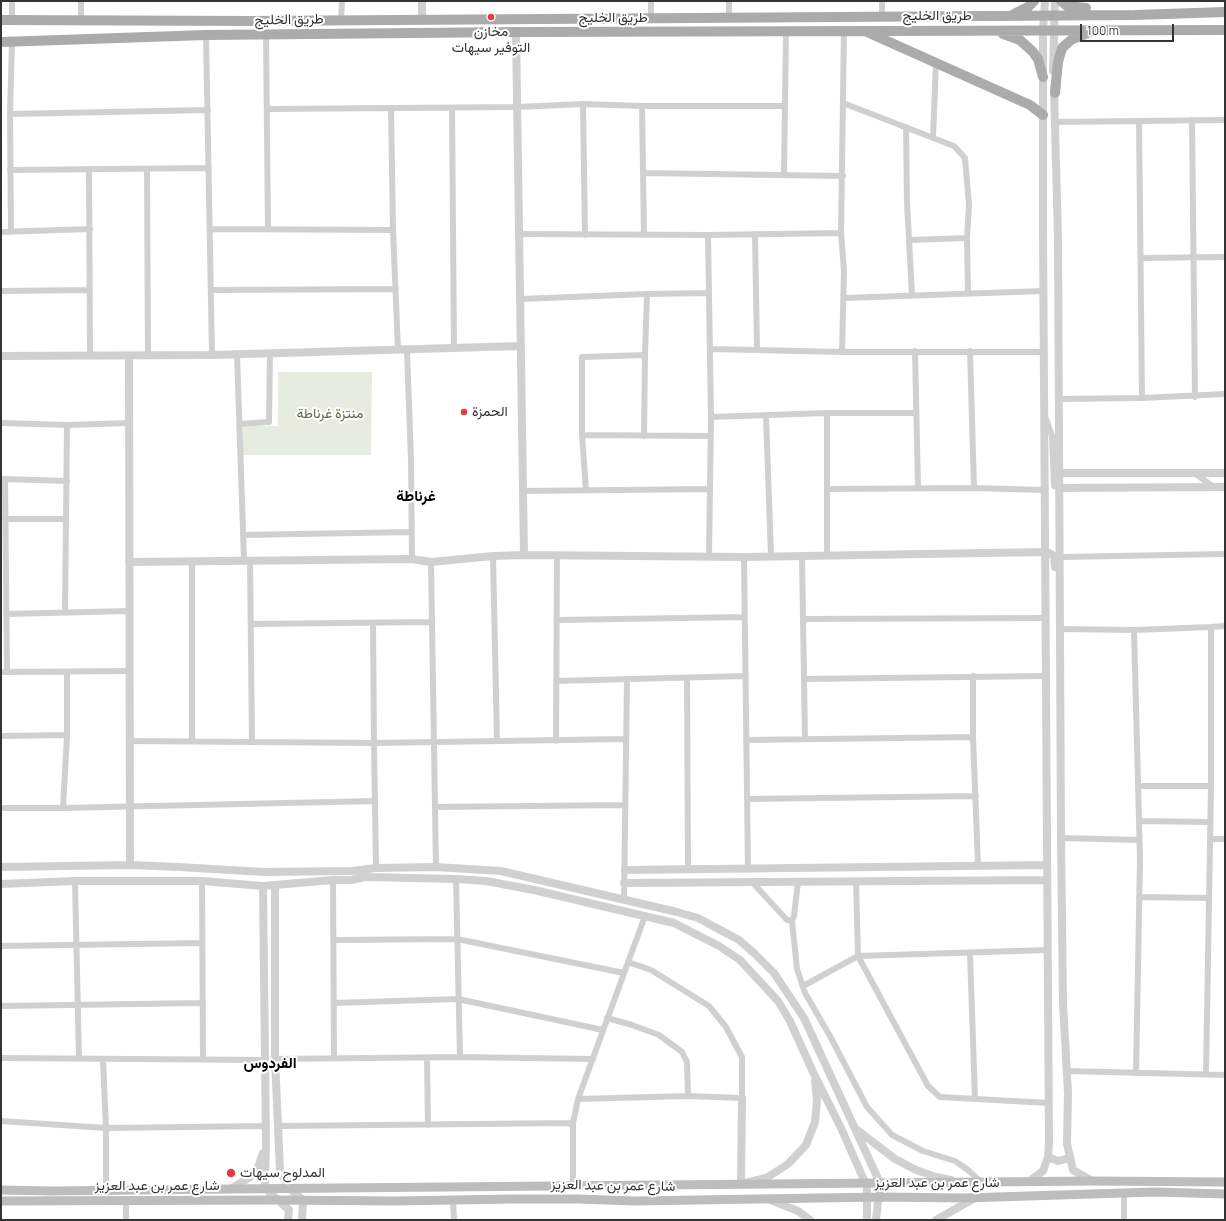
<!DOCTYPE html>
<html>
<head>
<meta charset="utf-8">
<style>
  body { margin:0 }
  #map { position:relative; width:1226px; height:1221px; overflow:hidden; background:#fff; font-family:Manrope,sans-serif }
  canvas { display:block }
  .frame { position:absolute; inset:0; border:2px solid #333; pointer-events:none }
  .scale { position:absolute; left:1080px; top:24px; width:94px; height:18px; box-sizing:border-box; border:2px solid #333; border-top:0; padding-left:5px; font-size:12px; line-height:14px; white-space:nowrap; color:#333; -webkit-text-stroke:3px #fff; paint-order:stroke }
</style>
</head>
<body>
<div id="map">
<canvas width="1226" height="1221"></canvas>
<div class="frame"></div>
<div class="scale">100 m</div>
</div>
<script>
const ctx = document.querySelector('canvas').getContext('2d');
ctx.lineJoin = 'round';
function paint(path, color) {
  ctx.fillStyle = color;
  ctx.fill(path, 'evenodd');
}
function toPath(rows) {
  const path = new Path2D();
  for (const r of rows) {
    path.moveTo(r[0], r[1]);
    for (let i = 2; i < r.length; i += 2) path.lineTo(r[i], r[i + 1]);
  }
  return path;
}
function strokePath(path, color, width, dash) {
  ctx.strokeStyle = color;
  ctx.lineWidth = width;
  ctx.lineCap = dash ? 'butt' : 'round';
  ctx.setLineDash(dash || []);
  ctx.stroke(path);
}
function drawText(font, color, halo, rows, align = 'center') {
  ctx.font = font + ' Manrope,Vazirmatn,sans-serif';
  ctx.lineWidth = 4;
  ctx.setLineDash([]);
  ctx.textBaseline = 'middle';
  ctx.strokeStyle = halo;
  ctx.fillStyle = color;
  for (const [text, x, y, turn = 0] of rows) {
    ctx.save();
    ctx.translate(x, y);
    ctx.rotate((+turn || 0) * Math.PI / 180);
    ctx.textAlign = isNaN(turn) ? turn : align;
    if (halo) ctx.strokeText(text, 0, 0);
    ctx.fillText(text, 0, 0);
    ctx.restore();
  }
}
paint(toPath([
  [278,372,372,372,371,455,243,455,243,426,278,426]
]), '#e6ecdf');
strokePath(toPath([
  [12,1,12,20],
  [729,1,729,17],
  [882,16,882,1],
  [651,17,651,1],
  [81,20,81,1],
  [341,20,342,1],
  [206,35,212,355],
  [266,35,268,229],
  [843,103,954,146,965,158,969,205,967,238,968,293],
  [583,104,585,235],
  [642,106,644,235],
  [391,108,393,230,398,350],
  [452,108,454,348],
  [267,109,517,107,583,104,642,106,785,106],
  [10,114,208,110],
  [1192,120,1195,397],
  [1139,121,1142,398],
  [1055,122,1225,120],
  [906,127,907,202,912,295],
  [933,138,936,62],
  [89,169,90,356],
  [147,169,148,356],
  [10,170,209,168],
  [643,173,843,176],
  [784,175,786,31],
  [210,229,393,230],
  [1,232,90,229],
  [11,232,10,114,12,41],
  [519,234,708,235,841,233],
  [755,234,757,350],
  [708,235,711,417,709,556],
  [909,240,967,238],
  [1141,258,1225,257],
  [211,290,396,289],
  [1,291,90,290],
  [844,298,1043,291],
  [520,299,647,294],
  [711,349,842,352,1043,352],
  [407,350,411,460,412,559],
  [915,351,918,488],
  [842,352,844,271,841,233,844,30],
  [237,354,244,560],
  [1059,399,1142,398,1225,394],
  [827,413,827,555],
  [766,416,771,556],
  [711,417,827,413,916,413],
  [1046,419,1052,436,1054,486,1059,488],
  [1,423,67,425,129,423],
  [239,424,269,422,270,353],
  [582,435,710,436],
  [644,436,645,355,647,294,709,293],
  [1194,473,1214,487],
  [3,479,67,481],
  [5,479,7,672],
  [974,488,1044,490],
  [827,489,974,488,970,351],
  [586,490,582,435,582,357,645,355],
  [523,491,710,489],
  [5,519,66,519],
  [243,535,411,532],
  [493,556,497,741],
  [802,556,805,739],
  [744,557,748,869],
  [1060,557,1225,554],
  [250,560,252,742],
  [192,561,192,741],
  [431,562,436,867],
  [65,612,67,425],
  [6,614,129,611],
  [803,619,1045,618],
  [557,620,744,617],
  [373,623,374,743,376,868],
  [251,624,432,622],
  [1211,627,1225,626],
  [1060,629,1134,630,1211,627,1211,786,1206,1074],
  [1134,630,1140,859,1136,1073],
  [1,672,129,671],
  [973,676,973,737,978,866],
  [687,678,688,870],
  [804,679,1045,676],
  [556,681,745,676],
  [1,736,67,735],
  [746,740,973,737],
  [129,741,374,743,626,739],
  [556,741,557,555],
  [1138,786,1211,786],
  [747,799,976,796],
  [435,807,625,805],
  [1,808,63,808,375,801],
  [63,808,67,735,67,672],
  [1139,821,1210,822],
  [1061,838,1139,840],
  [1210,839,1225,839],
  [456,879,460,1057],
  [333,880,334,1058],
  [75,881,79,1059],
  [202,881,203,1059],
  [856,881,858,956,928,1086,940,1097,1049,1103],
  [752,882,787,920,792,921],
  [798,882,794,916,792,921,797,969,805,993,830,1036,867,1107,892,1135,923,1151,955,1161,968,1170,981,1182],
  [1139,897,1209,898],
  [624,900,627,679],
  [334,940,457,939,624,973],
  [1,946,202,943],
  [970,953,975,1099],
  [803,986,858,956,1048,950],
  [334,1003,458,999,603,1030],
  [1,1006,203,1003],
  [607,1018,632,1025,659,1035,682,1052,687,1062,688,1096],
  [1,1058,264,1060],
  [427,1058,428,1125],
  [103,1059,106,1128,106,1190],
  [275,1059,460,1057,593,1059],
  [1067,1071,1225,1075],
  [578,1099,688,1096,742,1098,742,1057,726,1027,709,1006,651,970,628,962],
  [1,1121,106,1128,266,1126],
  [278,1126,573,1123],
  [573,1185,573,1123,578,1099,645,916],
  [453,1200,454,1220],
  [126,1220,126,1201],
  [1124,1220,1124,1193]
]), '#d0d0d0', 6);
strokePath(toPath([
  [422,1,422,19],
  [516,32,524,555],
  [1053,71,1055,1],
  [1054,88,1058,239,1061,838,1063,1003,1068,1093,1067,1144,1073,1170,1092,1181],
  [1,356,212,355,521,346],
  [129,356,130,865],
  [1059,473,1225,473],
  [1059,488,1225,487],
  [129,562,412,559,431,562,493,556,524,555,744,557,1045,552,1049,553,1054,556,1055,567],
  [1,867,130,865,179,867,264,872,352,871,376,868,436,867,501,871,677,912,698,918,739,940,755,954,774,973,804,1018,880,1183,876,1220],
  [625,870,1047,865],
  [624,883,1047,880],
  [1,884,75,881,202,881,263,886,333,880,351,880,365,877,456,879,486,881,534,890,674,923,719,946,740,960,778,1001,790,1021,813,1072,841,1128,864,1180,867,1183,867,1220],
  [275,885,275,1059,280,1171,289,1188,303,1200,302,1220],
  [263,886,266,1145,265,1178,265,1188,289,1210,288,1220],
  [742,1098,741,1184,768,1177,788,1164,806,1145,815,1122,817,1100,815,1081],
  [857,1130,895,1159,916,1170,936,1177,951,1180],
  [1048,1157,1058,1161,1069,1158],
  [1028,1182,1043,1171,1048,1157,1049,1144,1043,230,1043,31,1045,1],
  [231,1189,250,1177,258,1167,263,1153],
  [768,1199,798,1211,810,1220],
  [936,1220,975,1198]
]), '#d0d0d0', 8);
strokePath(toPath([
  [1,1190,51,1191,230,1189,1092,1181,1225,1182],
  [1,1201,278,1200,394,1201,512,1199,578,1199,635,1201,880,1197,965,1198,1155,1192,1225,1194]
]), '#bdbdbd', 9);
strokePath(toPath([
  [1061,1,1067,6,1086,8],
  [1014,14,1028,7,1034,1],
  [1,20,251,21,1135,15,1225,12],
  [867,32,1030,105,1043,115],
  [1003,34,1020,40,1033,52,1038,59,1043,77],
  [1,42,206,35,516,32,1225,30],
  [1055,93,1058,62,1062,48,1071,40,1088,33]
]), '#ababab', 10);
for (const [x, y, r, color] of [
  [491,17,4,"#e63946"],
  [464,412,4,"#e63946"],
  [231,1173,5,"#e63946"]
]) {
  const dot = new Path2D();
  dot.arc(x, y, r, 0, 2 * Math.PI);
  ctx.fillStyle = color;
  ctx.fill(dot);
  strokePath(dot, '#fff', 1.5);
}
drawText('14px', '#333', '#fff', [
  ["طريق الخليج",937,16],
  ["طريق الخليج",613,18],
  ["طريق الخليج",289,20,-1],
  ["شارع عمر بن عبد العزيز",937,1183],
  ["شارع عمر بن عبد العزيز",157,1186],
  ["شارع عمر بن عبد العزيز",613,1186,1]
]);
drawText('14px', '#333', '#fff', [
  ["مخازن",491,32,"center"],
  ["التوفير سيهات",491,48,"center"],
  ["الحمزة",472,412],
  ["المدلوح سيهات",240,1173]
], 'left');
drawText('14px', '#56703f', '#fff', [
  ["منتزة غرناطة",330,414]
]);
drawText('bold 15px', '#000', '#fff', [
  ["غرناطة",416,497],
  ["الفردوس",270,1064]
]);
</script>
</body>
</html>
